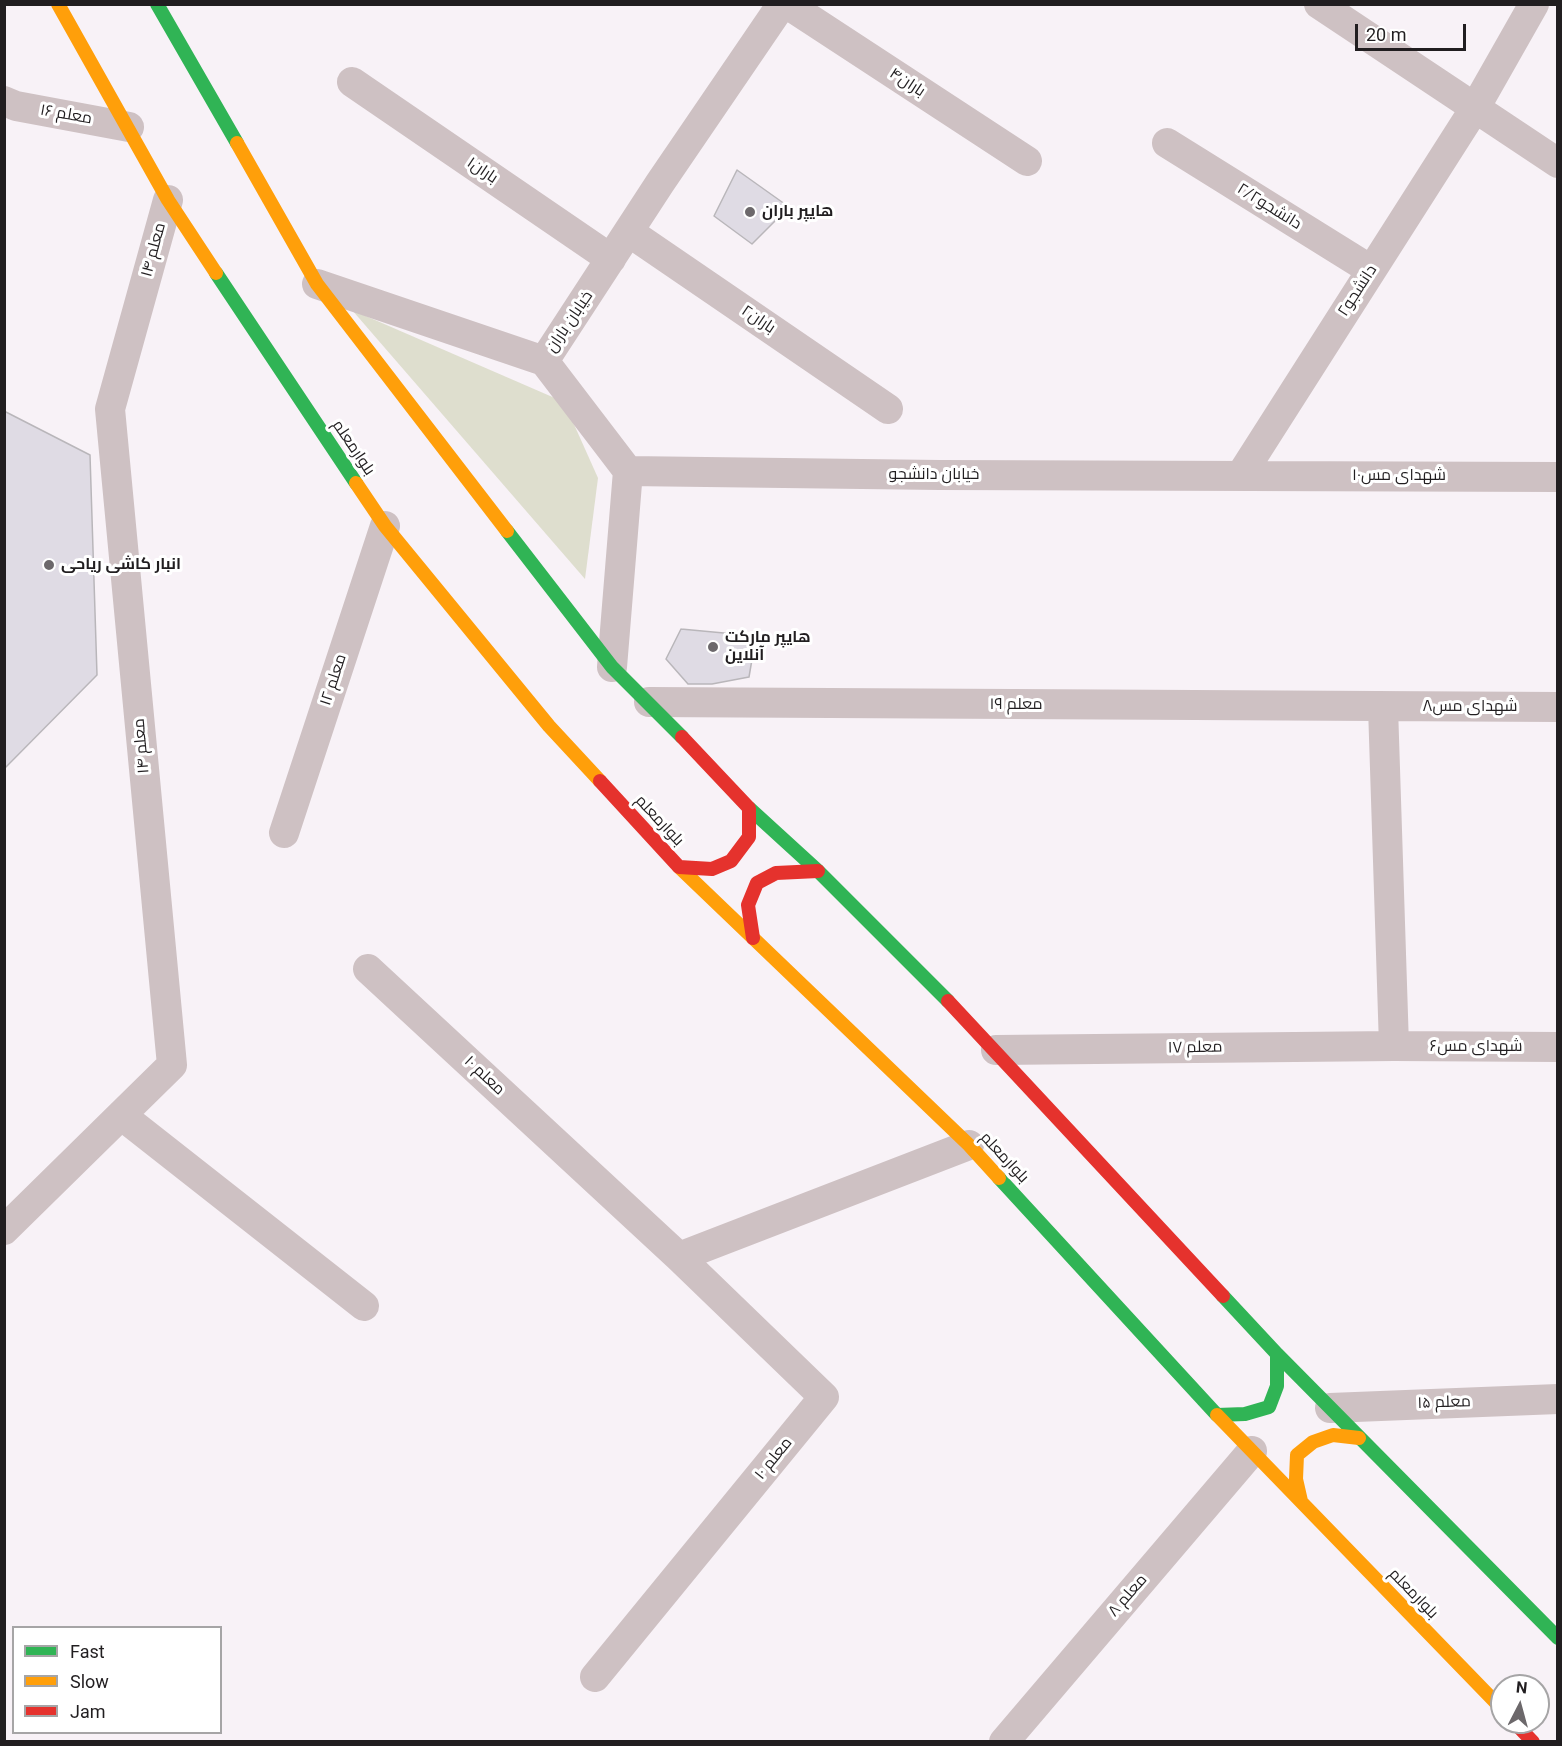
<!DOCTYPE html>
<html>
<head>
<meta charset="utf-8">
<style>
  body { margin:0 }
  #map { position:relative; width:1562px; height:1746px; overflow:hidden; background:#f8f2f7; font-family:Roboto,sans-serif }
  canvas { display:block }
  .frame { position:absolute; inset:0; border:6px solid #211e20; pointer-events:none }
  .legend { position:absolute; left:12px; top:1626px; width:210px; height:108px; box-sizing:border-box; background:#fff; border:2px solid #a6a5a6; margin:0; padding:8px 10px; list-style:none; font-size:18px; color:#211e20 }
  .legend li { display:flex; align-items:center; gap:12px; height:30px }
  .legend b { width:30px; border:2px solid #a6a5a6 }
  .north { position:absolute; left:1490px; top:1674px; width:60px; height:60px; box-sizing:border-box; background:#fff; border:2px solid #a6a5a6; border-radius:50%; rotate:6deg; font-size:16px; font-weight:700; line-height:24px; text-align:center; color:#211e20 }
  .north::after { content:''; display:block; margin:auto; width:21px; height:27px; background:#6c686b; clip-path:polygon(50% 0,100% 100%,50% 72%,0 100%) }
  .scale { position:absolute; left:1355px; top:24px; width:111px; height:27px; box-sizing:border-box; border:3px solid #211e20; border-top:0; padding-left:8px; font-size:18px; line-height:21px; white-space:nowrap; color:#211e20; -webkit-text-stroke:4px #fff; paint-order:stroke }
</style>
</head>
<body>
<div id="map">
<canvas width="1562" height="1746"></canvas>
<div class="frame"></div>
<ul class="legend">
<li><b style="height:8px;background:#30b455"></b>Fast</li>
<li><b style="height:8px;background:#ff9f0a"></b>Slow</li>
<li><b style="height:8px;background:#e5322d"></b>Jam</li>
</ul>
<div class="north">N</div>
<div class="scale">20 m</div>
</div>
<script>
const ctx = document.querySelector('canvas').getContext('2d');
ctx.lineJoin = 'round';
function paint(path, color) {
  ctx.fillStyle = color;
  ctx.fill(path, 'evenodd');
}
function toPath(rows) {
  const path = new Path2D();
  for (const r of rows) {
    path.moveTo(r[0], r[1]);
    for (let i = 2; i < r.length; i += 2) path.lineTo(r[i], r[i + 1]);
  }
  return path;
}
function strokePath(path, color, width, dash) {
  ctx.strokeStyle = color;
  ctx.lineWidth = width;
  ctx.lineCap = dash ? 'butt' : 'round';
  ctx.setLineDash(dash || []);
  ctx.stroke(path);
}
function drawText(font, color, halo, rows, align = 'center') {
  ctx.font = font + ' Roboto,Cairo,sans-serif';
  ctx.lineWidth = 6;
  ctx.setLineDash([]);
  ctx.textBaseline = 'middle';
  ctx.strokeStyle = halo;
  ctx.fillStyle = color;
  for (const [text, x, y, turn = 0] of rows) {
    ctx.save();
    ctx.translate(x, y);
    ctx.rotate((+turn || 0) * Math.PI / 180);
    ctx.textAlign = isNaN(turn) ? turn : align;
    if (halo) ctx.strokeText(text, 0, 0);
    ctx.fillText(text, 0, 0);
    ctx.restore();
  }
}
paint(toPath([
  [352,310,564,402,598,478,585,579]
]), '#dedece');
const building = toPath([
  [737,170,789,207,752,244,714,216,737,170],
  [4,411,90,455,97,675,4,769,4,411],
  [681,629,756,636,749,677,712,684,688,684,666,659,681,629]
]);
paint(building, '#dfdbe4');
strokePath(building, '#b9b6ba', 1.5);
strokePath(toPath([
  [787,4,1027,161],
  [1319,4,1558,163],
  [352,82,611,259],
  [4,101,16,106,129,127],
  [1167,143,1371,270],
  [629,232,888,409],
  [317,284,544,361],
  [628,471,940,475,1558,477],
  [1241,475,1475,108,1534,4],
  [612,667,628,471,544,361,660,183,782,4],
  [649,702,1558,707],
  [1383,707,1394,1046],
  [284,833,385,526],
  [368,969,679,1257,824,1397,595,1677],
  [996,1050,1394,1046,1558,1047],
  [121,1115,364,1306],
  [4,1230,172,1065,110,409,168,200],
  [679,1257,969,1145],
  [1330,1408,1558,1399],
  [1004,1742,1252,1451]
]), '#cec1c3', 30);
strokePath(toPath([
  [157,4,237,143],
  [216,273,356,483],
  [507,531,612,667,682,737],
  [749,808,818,871,948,1001],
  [999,1178,1217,1415,1245,1414,1269,1407,1277,1386,1277,1354,1223,1296],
  [1277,1354,1558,1638]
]), '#30b455', 14);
strokePath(toPath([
  [58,4,168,200,216,273],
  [237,143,317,284,507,531],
  [356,483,385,526,549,726,600,781],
  [679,867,969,1145,999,1178],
  [1217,1415,1502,1709],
  [1301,1501,1296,1479,1297,1455,1313,1442,1333,1435,1359,1438]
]), '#ff9f0a', 14);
strokePath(toPath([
  [600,781,679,867,712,869,731,861,749,837,749,808,682,737],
  [753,938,748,905,757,883,776,873,818,871],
  [948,1001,1223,1296],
  [1514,1722,1533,1742]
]), '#e5322d', 14);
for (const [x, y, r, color] of [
  [750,212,6,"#6c686b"],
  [49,565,6,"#6c686b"],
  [713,647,6,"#6c686b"]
]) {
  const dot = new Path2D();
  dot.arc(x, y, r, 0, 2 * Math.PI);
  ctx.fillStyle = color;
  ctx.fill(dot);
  strokePath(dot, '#fff', 2);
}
drawText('16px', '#211e20', '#fff', [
  ["باران۴",907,83,33],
  ["معلم ۱۶",66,115,10],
  ["باران۱",482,171,34],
  ["دانشجو۲/۲",1269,207,32],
  ["معلم ۱۴",154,250,-75],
  ["دانشجو۲",1358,291,-57],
  ["باران۲",758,320,34],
  ["خیابان باران",570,322,-56],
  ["بلوارمعلم",353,448,56],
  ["خیابان دانشجو",934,475],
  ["شهدای مس۱۰",1399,476],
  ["معلم ۱۲",334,680,-72],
  ["معلم ۱۹",1016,705],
  ["شهدای مس۸",1470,707],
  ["معلم ۱۴",142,746,-95],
  ["بلوارمعلم",659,821,47],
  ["شهدای مس۶",1476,1047],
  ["معلم ۱۷",1195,1048,-1],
  ["معلم ۱۰",484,1076,43],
  ["بلوارمعلم",1004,1158,47],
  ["معلم ۱۵",1444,1403,-2],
  ["معلم ۱۰",774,1459,-51],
  ["بلوارمعلم",1413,1594,46],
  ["معلم ۸",1128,1596,-49]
]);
drawText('bold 16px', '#211e20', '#fff', [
  ["هایپر باران",762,212],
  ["انبار کاشی ریاحی",61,565],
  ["هایپر مارکت",725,638],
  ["آنلاین",725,656]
], 'left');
</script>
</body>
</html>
